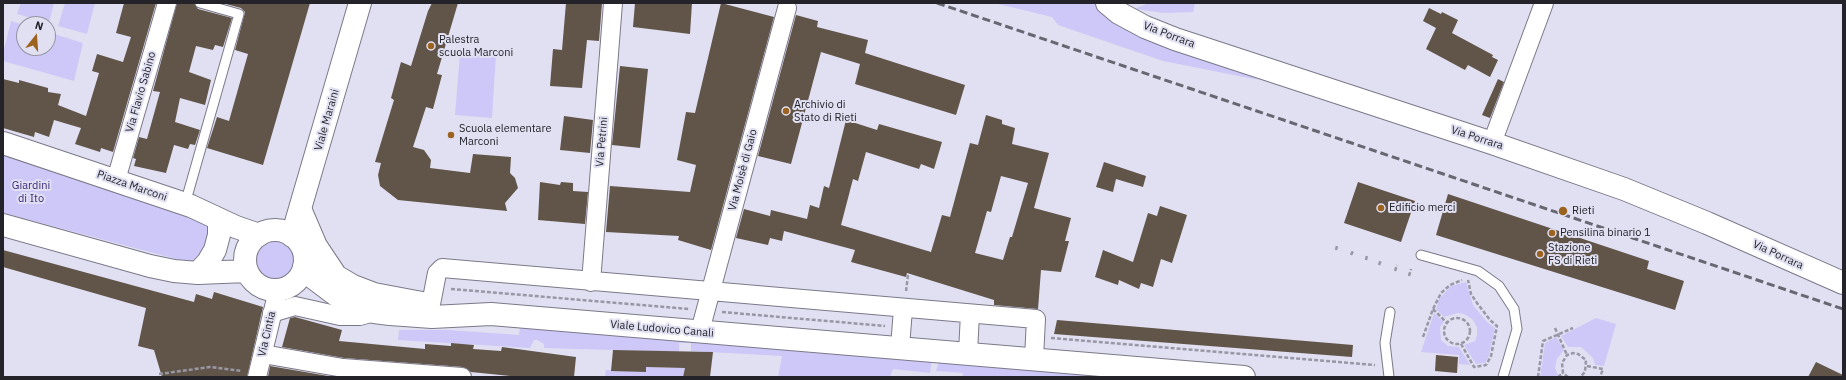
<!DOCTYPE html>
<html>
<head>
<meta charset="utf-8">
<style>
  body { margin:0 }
  #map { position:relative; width:1846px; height:380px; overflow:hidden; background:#e1e0f2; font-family:"IBM Plex Sans",sans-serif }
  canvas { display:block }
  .frame { position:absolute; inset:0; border:4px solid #232329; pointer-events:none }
  .north { position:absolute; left:16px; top:16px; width:40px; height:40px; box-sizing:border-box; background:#e1e0f2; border:1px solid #9594a2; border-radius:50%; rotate:17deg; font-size:11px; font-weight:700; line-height:16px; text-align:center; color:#232329 }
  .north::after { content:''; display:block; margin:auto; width:14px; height:18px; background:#9c6320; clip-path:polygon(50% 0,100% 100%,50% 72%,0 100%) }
</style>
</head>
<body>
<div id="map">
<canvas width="1846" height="380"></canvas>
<div class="frame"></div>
<div class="north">N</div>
</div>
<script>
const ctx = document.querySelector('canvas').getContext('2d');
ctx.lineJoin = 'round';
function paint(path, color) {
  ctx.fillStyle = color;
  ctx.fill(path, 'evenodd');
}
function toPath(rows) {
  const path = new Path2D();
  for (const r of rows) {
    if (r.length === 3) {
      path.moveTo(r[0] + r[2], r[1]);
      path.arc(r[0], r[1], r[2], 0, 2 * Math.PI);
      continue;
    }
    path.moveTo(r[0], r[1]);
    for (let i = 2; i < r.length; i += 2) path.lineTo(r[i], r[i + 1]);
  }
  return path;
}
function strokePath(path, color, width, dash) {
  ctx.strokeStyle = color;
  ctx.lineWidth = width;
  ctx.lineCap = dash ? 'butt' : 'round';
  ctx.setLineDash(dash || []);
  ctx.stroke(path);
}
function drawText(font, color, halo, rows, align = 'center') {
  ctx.font = font + ' "IBM Plex Sans",sans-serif';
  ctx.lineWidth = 4;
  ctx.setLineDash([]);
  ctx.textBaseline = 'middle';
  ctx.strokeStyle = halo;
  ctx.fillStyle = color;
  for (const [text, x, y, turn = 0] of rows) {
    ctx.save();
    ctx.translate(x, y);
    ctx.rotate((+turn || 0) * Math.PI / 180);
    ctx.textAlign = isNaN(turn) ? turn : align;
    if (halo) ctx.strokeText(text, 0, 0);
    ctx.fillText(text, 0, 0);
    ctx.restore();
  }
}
paint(toPath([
  [21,3,54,3,49,23,17,14],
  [65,3,95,3,87,34,58,26],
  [994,3,1107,3,1175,39,1259,80,1163,61,1058,25,1052,17],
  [1149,3,1195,3,1193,12,1164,13,1134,9],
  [11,21,24,25,24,48,48,48,48,32,83,43,74,81,3,61,3,53],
  [460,53,496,55,492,118,455,115],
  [3,154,200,219,206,225,210,235,203,256,195,261,180,260,3,213],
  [275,261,19],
  [1466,282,1473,305,1487,322,1495,328,1489,356,1485,363,1476,364,1464,345,1475,341,1477,335,1477,327,1472,319,1464,314,1458,313,1444,317,1436,309,1439,299,1451,286],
  [1434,313,1444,322,1440,327,1441,340,1448,346,1459,347,1470,365,1459,364,1459,355,1421,352],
  [1596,318,1616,324,1604,366,1595,365,1593,358,1581,347,1568,347,1561,336],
  [520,326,932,359,930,373,893,369,890,377,778,377,782,356,691,351,691,343,679,343,679,352,544,348,544,344,537,340,534,340,530,348,398,340,399,330,449,330,519,335],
  [1556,337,1564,350,1557,359,1555,368,1558,375,1555,377,1540,377,1545,343],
  [939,361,1153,377,962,377,963,373,936,371],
  [646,367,685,368,683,377,605,377,606,370,646,372]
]), '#cdc8f7');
paint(toPath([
  [124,3,156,3,113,152,101,148,100,152,75,144,81,128,54,120,49,137,35,132,34,137,3,128,3,79,19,83,19,80,48,88,48,92,61,94,58,105,86,116,99,73,92,71,97,54,123,62,131,37,116,33],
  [177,3,194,3,198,9,232,18,223,47,215,45,213,50,196,46,189,72,211,80,205,105,180,98,175,122,200,130,195,145,190,144,188,149,174,145,166,173,134,166,136,159,133,158,139,137,147,139,160,92,153,91],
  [222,3,310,3,263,165,207,148,217,117,229,121,248,54,235,50,245,12,241,8],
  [432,3,458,3,437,74,442,75,433,109,426,107,413,147,424,150,431,160,430,168,470,173,473,154,511,157,510,173,515,178,518,188,505,203,507,211,398,200,380,186,378,175,381,163,375,162,394,100,391,98,401,62,411,66,428,11],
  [566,3,602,3,599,41,587,40,582,88,550,86,553,49,562,50],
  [635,3,692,3,690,34,633,27],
  [721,3,774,17,711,250,678,240,679,236,606,232,610,186,690,192,696,165,677,160,686,112,695,113],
  [1429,8,1441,14,1442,12,1458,20,1452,33,1493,55,1492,57,1498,60,1490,77,1468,65,1465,70,1426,49,1436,28,1423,21],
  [796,15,818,21,817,27,868,40,865,53,965,85,956,115,855,84,860,64,821,52,791,164,758,156],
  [620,66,648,69,640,148,612,145],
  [1498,79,1504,82,1490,118,1482,115],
  [986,115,1002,120,1002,124,1015,128,1012,144,1049,153,1034,208,1071,218,1065,241,1069,241,1061,272,1041,270,1038,309,994,305,994,300,907,273,906,277,851,262,855,250,784,231,782,241,770,238,768,245,736,238,744,209,770,216,771,210,807,219,810,205,819,208,824,186,829,188,846,120,877,130,879,124,942,142,934,169,921,164,919,169,866,152,858,181,853,179,841,225,931,252,942,215,950,217,970,143,978,145],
  [1001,176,1028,183,1012,237,1010,237,1003,260,975,253,987,211,991,212],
  [564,116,593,120,590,153,560,150],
  [1104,162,1146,176,1143,187,1116,179,1113,192,1096,187],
  [540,182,560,185,561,182,573,183,573,191,588,192,585,224,538,220],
  [1358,182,1415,201,1401,242,1344,223],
  [1448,194,1649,261,1647,269,1684,281,1675,310,1436,235],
  [1160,206,1187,215,1172,263,1161,259,1153,287,1141,283,1139,289,1119,280,1118,285,1095,277,1103,250,1133,262,1148,213,1157,216],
  [3,250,194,302,196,294,212,299,214,292,263,307,247,377,162,377,154,350,138,346,146,308,3,267],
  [295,317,342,330,339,341,425,349,425,344,451,346,451,343,474,345,473,349,501,351,502,347,576,357,574,377,520,377,471,372,463,367,344,358,282,347,290,318],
  [1057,320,1353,345,1352,357,1054,334],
  [613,350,713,352,710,377,683,377,685,368,646,367,646,372,611,371],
  [1436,355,1458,357,1457,373,1435,371],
  [1816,362,1843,375,1843,377,1808,377],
  [270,366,334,377,268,377]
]), '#61554a');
const service = toPath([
  [185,204,239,14,200,3],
  [1421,255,1478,271,1499,286,1514,309,1517,329,1503,377],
  [1389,377,1385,343,1390,312]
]);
const minor = toPath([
  [1492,143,1544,3],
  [116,180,167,3],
  [591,282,613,3],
  [431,304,437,273,442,268,1036,319,1034,358],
  [272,313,295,306,340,316,360,316,374,312],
  [700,331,787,8],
  [900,347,903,309],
  [968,352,970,314],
  [263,354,343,368,462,377],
  [257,377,278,290]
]);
const tertiary = toPath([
  [1107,3,1119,13,1145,27,1175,39,1492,143,1624,189,1707,223,1843,283],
  [3,143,191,206,236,227,259,235],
  [301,211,316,246,336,276,353,286,374,294,422,303],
  [304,267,312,277,336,295,374,312,390,314,432,317,491,314,1244,377],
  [198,273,208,262,215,250,219,235,219,220]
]);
const secondary = toPath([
  [3,225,150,266,174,271,198,273,247,271],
  [275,260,30],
  [292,236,360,3]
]);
strokePath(service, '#7b7989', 11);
strokePath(minor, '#7b7989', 20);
strokePath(tertiary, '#7b7989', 24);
strokePath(secondary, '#7b7989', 24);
strokePath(toPath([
  [1336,250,1337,246],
  [1351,255,1353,251],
  [1366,260,1367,255],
  [1379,265,1381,260],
  [1395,271,1397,265],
  [1409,276,1411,269],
  [451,289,689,309],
  [906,291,908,275],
  [1433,309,1447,323],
  [722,312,885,326],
  [1457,331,13],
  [1555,328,1567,355],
  [1423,337,1433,309,1441,293,1450,285,1462,280],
  [1051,338,1375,365],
  [1461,344,1474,367,1486,365,1491,356,1497,326,1490,320,1477,303,1471,294,1468,280],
  [1587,366,1603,369,1600,377],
  [159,374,210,367,242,371],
  [1538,377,1543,341,1573,328],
  [1558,377,1563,373],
  [1568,377,1563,373,1562,363,1567,355,1573,353,1578,354,1586,360,1585,372,1580,377]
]), '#9897a5', 2.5, [4, 2]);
strokePath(service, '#fff', 9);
strokePath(minor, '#fff', 18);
strokePath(tertiary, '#fff', 22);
strokePath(secondary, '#fff', 22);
strokePath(toPath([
  [937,3,1843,309]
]), '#676771', 3, [8, 4]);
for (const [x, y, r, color] of [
  [431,46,4,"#9c6320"],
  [786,111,4,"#9c6320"],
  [451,135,4,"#9c6320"],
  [1381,208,4,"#9c6320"],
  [1563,211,5,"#9c6320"],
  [1552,233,4,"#9c6320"],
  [1540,254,4,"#9c6320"]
]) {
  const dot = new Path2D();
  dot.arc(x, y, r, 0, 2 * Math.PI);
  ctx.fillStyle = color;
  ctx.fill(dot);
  strokePath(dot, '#e1e0f2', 1.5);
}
drawText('11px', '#232329', '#e1e0f2', [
  ["Via Porrara",1169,35,21],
  ["Via Flavio Sabino",141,92,-74],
  ["Viale Maraini",327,120,-74],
  ["Via Porrara",1477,138,18],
  ["Via Petrini",602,142,-85],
  ["Via Moisè di Gaio",743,170,-75],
  ["Piazza Marconi",132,186,19],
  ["Via Porrara",1778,255,25],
  ["Viale Ludovico Canali",662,329,5],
  ["Via Cintia",267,334,-77]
]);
drawText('11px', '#232329', '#e1e0f2', [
  ["Palestra",439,40],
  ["scuola Marconi",439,53],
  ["Archivio di",794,105],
  ["Stato di Rieti",794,118],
  ["Scuola elementare",459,129],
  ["Marconi",459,142],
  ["Edificio merci",1389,208],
  ["Rieti",1572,211],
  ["Pensilina binario 1",1560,233],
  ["Stazione",1548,248],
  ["FS di Rieti",1548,261]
], 'left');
drawText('11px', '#3c2779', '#e1e0f2', [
  ["Giardini",31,186],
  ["di Ito",31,199]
]);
</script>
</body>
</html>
